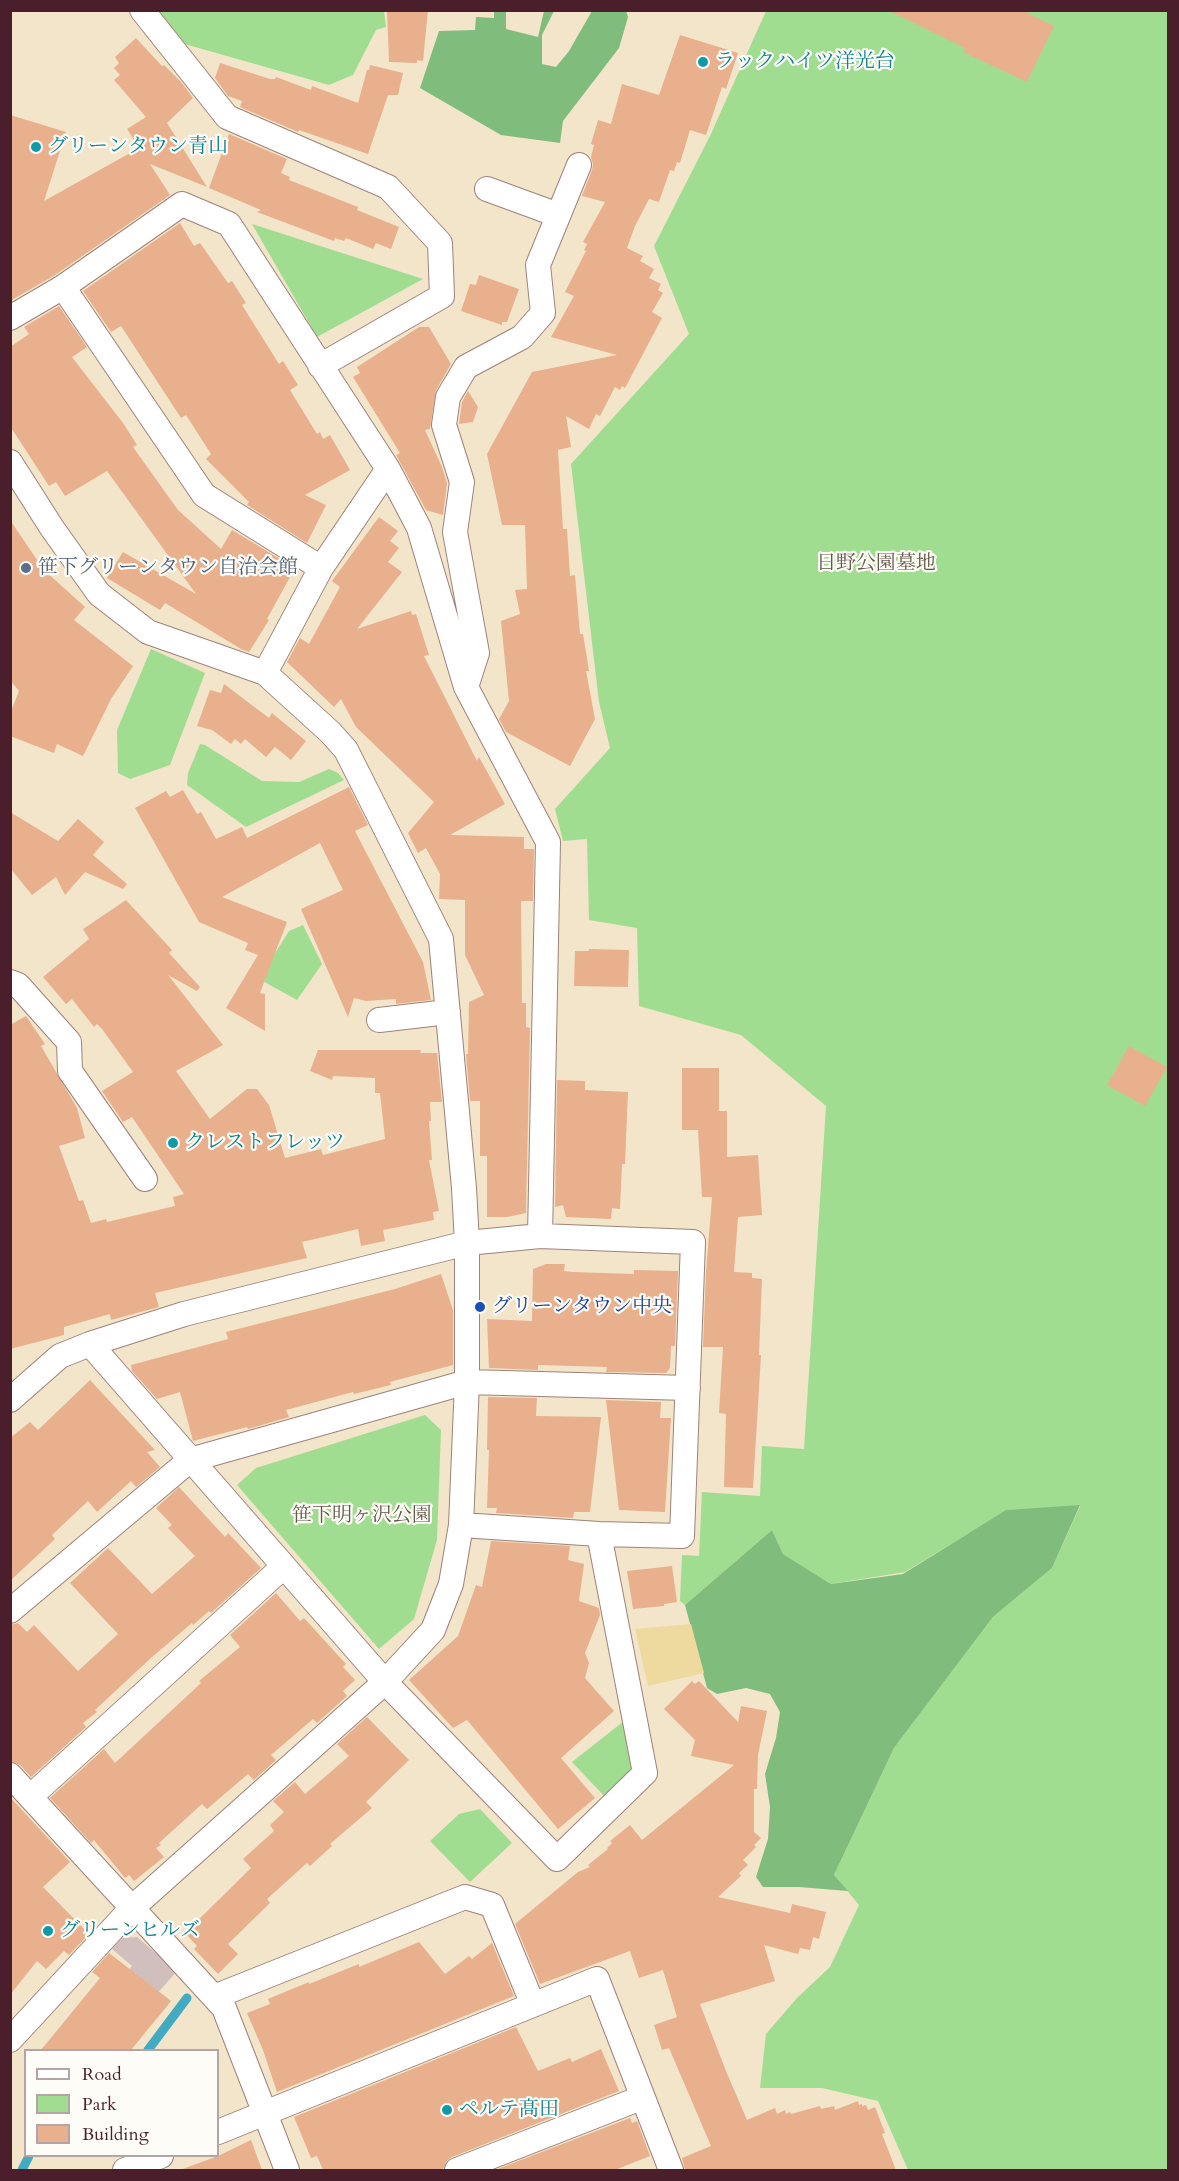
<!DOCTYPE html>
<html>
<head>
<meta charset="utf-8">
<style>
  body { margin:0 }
  #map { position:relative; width:1179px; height:2181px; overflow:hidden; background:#f2e5ca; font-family:Cardo,serif }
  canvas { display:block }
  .frame { position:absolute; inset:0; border:12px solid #4a1f2b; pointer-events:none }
  .legend { position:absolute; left:24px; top:2049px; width:195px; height:108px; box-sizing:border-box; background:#fdfcf7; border:2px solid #b5a4a5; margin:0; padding:8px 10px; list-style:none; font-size:18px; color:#4a1f2b }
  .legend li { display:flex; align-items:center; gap:12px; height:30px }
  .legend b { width:30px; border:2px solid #b5a4a5 }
</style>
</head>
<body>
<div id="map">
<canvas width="1179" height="2181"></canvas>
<div class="frame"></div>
<ul class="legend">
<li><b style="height:8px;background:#fff"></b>Road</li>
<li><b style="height:16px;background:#a1dd91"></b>Park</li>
<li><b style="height:16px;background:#e9b08e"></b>Building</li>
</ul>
</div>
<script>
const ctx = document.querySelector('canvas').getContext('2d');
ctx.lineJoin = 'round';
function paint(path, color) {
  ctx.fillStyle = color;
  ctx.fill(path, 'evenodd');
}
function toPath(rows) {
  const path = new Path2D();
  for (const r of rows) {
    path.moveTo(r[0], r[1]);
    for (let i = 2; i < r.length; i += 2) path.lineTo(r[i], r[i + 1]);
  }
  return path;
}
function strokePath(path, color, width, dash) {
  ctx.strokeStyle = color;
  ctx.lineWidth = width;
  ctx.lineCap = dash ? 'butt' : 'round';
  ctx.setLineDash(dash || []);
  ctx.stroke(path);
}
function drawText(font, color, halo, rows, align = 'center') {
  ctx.font = font + ' Cardo,"Noto Serif JP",serif';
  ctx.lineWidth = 4.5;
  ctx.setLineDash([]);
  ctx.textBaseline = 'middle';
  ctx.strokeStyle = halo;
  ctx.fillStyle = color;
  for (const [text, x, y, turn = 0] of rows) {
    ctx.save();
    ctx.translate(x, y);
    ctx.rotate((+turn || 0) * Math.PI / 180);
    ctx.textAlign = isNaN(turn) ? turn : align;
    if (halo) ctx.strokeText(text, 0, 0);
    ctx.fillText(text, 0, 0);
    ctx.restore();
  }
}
paint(toPath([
  [137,1937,177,1971,156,1995,168,2005,152,2024,119,1983,132,1966,112,1949,122,1938]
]), '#d1bfbe');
paint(toPath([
  [154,11,384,11,386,27,376,30,353,75,329,85,181,43],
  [766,11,1168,11,1168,2170,908,2170,878,2101,822,2088,760,2088,766,2034,797,1998,830,1967,859,1905,834,1875,894,1748,993,1617,1052,1568,1080,1506,1007,1510,905,1572,831,1584,783,1554,772,1530,685,1605,680,1601,682,1555,699,1556,702,1492,760,1496,762,1446,804,1449,826,1106,741,1035,639,1006,637,928,589,920,587,839,563,841,555,809,610,748,599,702,571,464,689,334,654,246,710,136],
  [252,224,423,279,317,337],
  [151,649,205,673,170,765,130,779,118,773,117,730],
  [200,744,205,745,262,781,299,782,329,769,338,773,344,780,246,827,187,785,188,773],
  [303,925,322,964,297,1000,259,979,289,931],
  [425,1415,441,1430,437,1540,414,1619,379,1649,237,1485,256,1468],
  [624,1721,636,1769,606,1798,572,1762],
  [480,1809,512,1843,470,1882,430,1841,459,1814]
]), '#a1dd91');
paint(toPath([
  [494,11,506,11,506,29,538,37,544,11,554,11,542,35,542,64,556,67,569,51,592,11,626,11,628,17,619,48,563,121,560,143,501,135,420,88,439,31,475,30,476,17,494,18],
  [1080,1505,1052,1568,993,1617,894,1748,834,1875,848,1891,799,1887,763,1887,756,1877,768,1839,770,1807,765,1774,776,1738,780,1712,770,1694,746,1688,717,1694,707,1688,685,1605,772,1530,783,1554,831,1584,903,1574,1006,1510]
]), '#80bc7b');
paint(toPath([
  [691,1624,704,1673,648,1686,635,1629]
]), '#eeda9e');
strokePath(toPath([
  [148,2050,187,1998],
  [22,2170,29,2156]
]), '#42aac1', 9);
paint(toPath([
  [387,10,428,10,423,61,417,60,417,63,389,62],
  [887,10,1022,10,1054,26,1027,82,963,52,965,48],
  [680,35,738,53,726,89,722,87,706,135,690,130,680,163,677,162,674,171,670,170,659,202,649,199,635,226,627,248,643,256,640,261,654,269,649,278,661,284,658,290,663,293,652,312,662,318,625,388,622,386,620,390,615,387,600,416,596,414,589,429,566,416,571,447,558,450,563,529,567,529,570,576,575,575,580,634,583,634,589,671,586,671,595,719,570,766,506,732,499,719,509,701,501,621,520,614,515,590,527,589,525,525,502,525,487,454,532,372,617,355,551,337,574,296,565,292,586,251,584,250,587,244,583,242,605,202,582,196,592,170,593,164,591,157,594,145,591,144,598,120,611,124,622,84,659,95],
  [136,38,162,66,164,65,182,83,193,98,167,123,207,187,150,164,170,195,55,275,10,301,10,115,66,132,44,201,139,148,127,129,146,117,114,80,120,75,114,68,119,63,115,57],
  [220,63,270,79,275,79,276,77,311,90,312,86,358,103,367,70,369,70,370,65,403,73,398,95,388,95,368,154,299,130,298,132,240,107,242,101,228,96,215,78],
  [229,134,287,159,281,173,290,177,289,180,358,207,357,210,399,227,391,249,376,243,373,249,346,238,344,241,335,238,334,241,257,212,261,210,209,188],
  [180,223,194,246,200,243,228,283,232,281,246,303,242,305,279,364,283,361,298,385,290,390,317,434,320,432,323,439,330,435,350,470,305,495,326,505,307,543,247,505,249,502,206,459,211,454,186,415,181,418,121,326,111,332,83,291],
  [479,275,519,289,507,322,502,322,502,325,461,311,470,284,476,285],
  [59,306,87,347,72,357,123,423,137,445,133,447,178,510,221,549,232,530,295,568,267,619,269,620,249,652,241,649,165,603,160,610,107,578,123,552,196,594,107,471,65,496,56,482,49,486,10,426,10,347,29,334,24,327],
  [419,327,429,327,451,364,436,390,430,429,425,430,442,467,447,483,443,515,426,510,396,455,400,453,353,377,360,373,357,367],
  [468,391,478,407,473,422,459,424,462,402],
  [379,517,398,531,390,541,399,548,388,562,402,572,357,629,411,611,412,615,416,614,429,655,424,656,477,761,479,757,505,804,450,835,524,837,524,849,534,849,533,901,521,901,522,1003,526,1003,526,1027,530,1028,526,1213,507,1217,487,1217,487,1156,480,1156,480,1101,470,1101,466,1054,468,1054,469,1002,484,995,465,955,465,900,439,899,440,874,426,848,418,853,408,833,434,802,356,727,341,699,334,707,287,662,300,638,309,644,340,587,332,581],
  [10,520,44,570,85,607,74,620,133,666,111,699,83,756,57,744,54,753,10,736,10,714,19,691,10,680],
  [224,684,269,718,272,713,306,741,291,760,275,747,266,757,245,739,241,744,235,739,231,744,212,730,197,726,210,690,221,693],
  [349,787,368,825,355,831,423,962,431,1000,396,1004,396,999,366,1001,354,998,348,1017,301,909,343,890,320,843,222,897,287,922,260,993,265,994,265,1031,226,1008,258,955,245,950,248,943,199,922,135,808,166,791,170,797,183,790,197,814,201,812,216,839,242,827,247,838],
  [10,812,58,841,78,819,104,842,93,855,127,884,123,889,85,872,65,895,56,877,32,895,10,868],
  [126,900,172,950,169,953,200,987,197,991,168,975,223,1045,176,1071,210,1119,247,1089,257,1089,269,1105,285,1158,321,1149,323,1155,385,1139,380,1093,375,1093,375,1078,333,1076,332,1080,310,1071,318,1050,421,1050,420,1053,437,1053,442,1102,430,1102,431,1121,429,1121,432,1160,429,1160,439,1211,433,1212,434,1220,383,1230,385,1241,361,1246,358,1229,302,1242,307,1258,155,1293,159,1307,111,1320,110,1314,64,1327,64,1335,10,1349,10,1025,26,1016,45,1044,41,1046,77,1108,85,1138,59,1146,79,1201,83,1200,91,1223,106,1219,107,1222,175,1206,173,1197,184,1194,132,1117,123,1122,102,1091,133,1072,102,1029,97,1024,94,1027,72,999,66,1004,43,977,89,939,83,929],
  [589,949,629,950,628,987,574,986,575,951,589,951],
  [1129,1046,1167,1067,1145,1106,1107,1085],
  [682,1068,719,1068,719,1111,727,1111,727,1157,758,1155,762,1215,738,1217,734,1272,752,1273,752,1278,762,1279,759,1355,761,1355,753,1488,724,1487,726,1414,719,1413,723,1347,703,1347,706,1272,712,1197,702,1197,698,1130,682,1130],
  [557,1080,585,1081,585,1090,628,1092,625,1164,622,1164,620,1209,612,1208,611,1219,566,1217,563,1205,555,1207],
  [546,1264,565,1264,564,1271,573,1272,634,1274,634,1270,678,1271,675,1346,671,1346,670,1368,666,1373,606,1372,607,1367,538,1365,538,1370,489,1368,487,1319,532,1321,533,1269],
  [441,1274,453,1310,453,1365,390,1382,391,1385,354,1394,353,1392,286,1410,289,1417,248,1429,247,1427,193,1441,180,1392,157,1399,132,1371,131,1365,228,1339,226,1332,395,1289],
  [90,1380,155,1450,147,1452,160,1467,136,1487,131,1481,97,1512,88,1501,52,1535,55,1539,10,1581,10,1438,30,1422,38,1430],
  [488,1397,537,1398,536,1416,601,1417,590,1512,574,1512,573,1518,496,1513,497,1508,487,1508,489,1450,487,1450],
  [606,1400,661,1402,660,1418,671,1418,665,1512,619,1510],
  [179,1487,225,1537,228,1533,261,1568,211,1613,209,1611,193,1625,192,1623,152,1657,95,1710,97,1712,83,1723,86,1727,31,1777,20,1765,10,1761,10,1625,18,1623,27,1632,34,1625,78,1671,118,1634,70,1583,108,1548,152,1594,195,1556,168,1528,172,1525,156,1508],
  [491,1541,570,1546,568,1560,584,1564,579,1601,599,1608,600,1615,585,1653,589,1663,585,1678,614,1711,561,1758,595,1798,558,1829,467,1720,453,1728,409,1680,458,1636,476,1585,482,1587],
  [672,1566,677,1602,664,1604,664,1606,633,1609,627,1571],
  [276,1593,300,1621,304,1618,346,1664,343,1667,355,1680,343,1691,347,1696,317,1723,313,1719,271,1755,276,1760,254,1780,248,1774,207,1809,202,1804,159,1843,161,1845,156,1848,164,1857,134,1881,129,1875,125,1878,94,1840,91,1843,50,1798,104,1749,115,1763,201,1683,199,1681,240,1647,230,1635],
  [692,1681,695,1684,699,1681,738,1722,741,1706,767,1711,758,1755,757,1789,754,1789,754,1832,761,1838,754,1845,756,1847,743,1860,748,1865,739,1873,741,1876,718,1897,790,1913,792,1904,826,1912,819,1939,813,1937,810,1950,800,1948,798,1954,764,1945,775,1981,700,2004,726,2071,747,2120,775,2108,777,2114,785,2110,786,2114,790,2112,791,2114,820,2106,821,2109,834,2106,835,2110,858,2101,859,2105,862,2104,862,2106,866,2105,868,2110,875,2107,885,2133,882,2134,896,2170,685,2170,682,2158,711,2146,669,2048,662,2050,654,2025,677,2017,663,1970,639,1978,630,1951,540,1984,515,1924,578,1872,590,1867,588,1865,608,1849,607,1848,612,1843,610,1841,630,1825,642,1840,734,1765,691,1756,695,1740,664,1709],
  [367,1717,409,1760,366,1802,372,1808,330,1844,332,1846,310,1866,307,1863,267,1899,270,1903,228,1944,238,1954,218,1974,194,1949,197,1946,185,1933,251,1868,243,1859,274,1831,270,1825,284,1812,273,1801,295,1782,305,1794,349,1756,337,1744],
  [10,1797,70,1862,43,1887,85,1930,82,1933,87,1936,69,1955,64,1951,46,1969,37,1961,10,1995],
  [419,1942,445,1974,469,1956,472,1959,492,1943,514,1996,277,2092,263,2050,247,2013,270,2004,268,1999,309,1982,309,1984,359,1964,359,1967],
  [109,1953,171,2001,131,2050,41,2050,100,1978,92,1972],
  [516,2027,538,2071,570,2058,572,2062,601,2049,619,2091,452,2157,446,2162,443,2170,323,2170,317,2156,311,2158,294,2117],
  [630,2118,632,2123,637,2121,650,2156,615,2170,495,2170],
  [251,2140,262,2170,180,2170,218,2156]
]), '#e9b08e');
const street = toPath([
  [142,10,227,117,388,187,440,243,442,296,320,366],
  [487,189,558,215],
  [63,287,204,495,321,568],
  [10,318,63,287,182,204,229,224,388,469],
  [10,462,52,528,99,594,148,632,265,673,331,733,346,750,441,939,464,1188,467,1243,467,1382,461,1525,451,1584,433,1630,385,1682,132,1908,10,2040],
  [265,673,321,568,388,469,419,528,466,687,477,653,455,532,462,482,444,425,448,397,466,367,522,337,543,313,538,265,579,165],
  [466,687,548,842,540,1236],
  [10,982,18,985,69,1042,70,1071,145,1179],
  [379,1020,448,1012],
  [90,1344,385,1682,557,1859,645,1773,599,1534],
  [10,1400,60,1356,90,1344,184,1314,467,1243,540,1236,693,1242,682,1536,599,1534,461,1525],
  [10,1611,190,1460,467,1382,688,1388],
  [10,1775,224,2008,287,2170],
  [30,1797,283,1567],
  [214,1997,465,1897,492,1905,533,2005],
  [218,2132,597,1979,671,2170],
  [125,2170,161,2156],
  [457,2170,641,2098]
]);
strokePath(street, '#9e827a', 26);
strokePath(street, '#fff', 24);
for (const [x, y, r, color] of [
  [703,62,6,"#0f9aa8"],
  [36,147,6,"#0f9aa8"],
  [26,568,6,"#5c6f8a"],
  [173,1143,6,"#0f9aa8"],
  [480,1307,6,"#1a4fb4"],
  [48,1931,6,"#0f9aa8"],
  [447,2110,6,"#0f9aa8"]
]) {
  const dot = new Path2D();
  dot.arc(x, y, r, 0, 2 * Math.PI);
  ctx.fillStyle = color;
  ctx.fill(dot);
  strokePath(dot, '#fdfcf7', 2);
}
drawText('20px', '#0d838f', '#fdfcf7', [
  ["ラックハイツ洋光台",715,62],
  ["グリーンタウン青山",48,147],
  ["クレストフレッツ",185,1143],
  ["グリーンヒルズ",60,1931],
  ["ペルテ髙田",459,2110]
], 'left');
drawText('20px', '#64584a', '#fdfcf7', [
  ["日野公園墓地",876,564],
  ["笹下明ヶ沢公園",362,1516]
]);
drawText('20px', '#4e5e75', '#fdfcf7', [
  ["笹下グリーンタウン自治会館",38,568]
], 'left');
drawText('20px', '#164399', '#fdfcf7', [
  ["グリーンタウン中央",492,1307]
], 'left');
</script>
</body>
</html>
